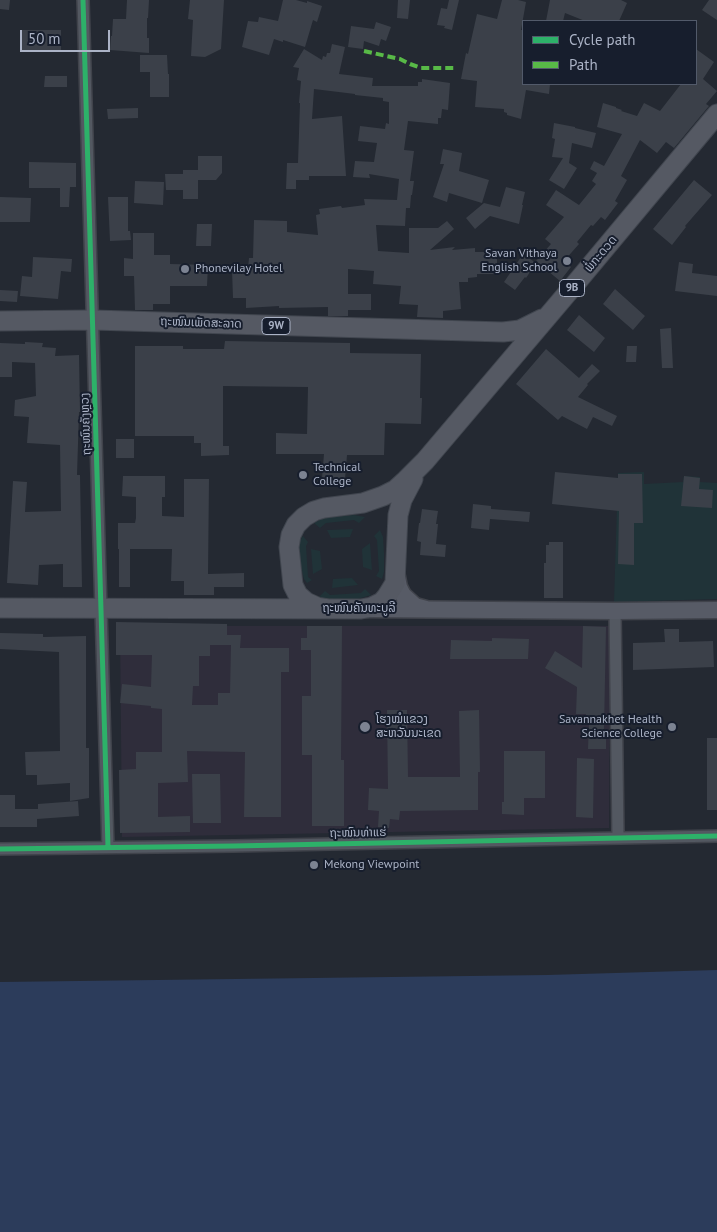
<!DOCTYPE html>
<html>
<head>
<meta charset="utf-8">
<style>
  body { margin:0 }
  #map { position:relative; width:717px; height:1232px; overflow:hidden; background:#242932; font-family:"PT Sans",sans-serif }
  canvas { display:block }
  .legend { position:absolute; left:522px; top:20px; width:175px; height:65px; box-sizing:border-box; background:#171e2d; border:1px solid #525a6a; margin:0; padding:6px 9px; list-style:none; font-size:15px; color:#abb3c6 }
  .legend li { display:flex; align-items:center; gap:10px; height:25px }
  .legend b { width:25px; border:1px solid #525a6a }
  .scale { position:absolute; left:20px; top:30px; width:90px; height:22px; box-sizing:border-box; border:2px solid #abb3c6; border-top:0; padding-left:6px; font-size:15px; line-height:18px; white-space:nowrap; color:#abb3c6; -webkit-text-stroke:4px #171e2d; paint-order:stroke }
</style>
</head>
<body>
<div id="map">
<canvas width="717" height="1232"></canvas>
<ul class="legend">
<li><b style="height:6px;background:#2db169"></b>Cycle path</li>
<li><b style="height:6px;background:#58b947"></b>Path</li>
</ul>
<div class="scale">50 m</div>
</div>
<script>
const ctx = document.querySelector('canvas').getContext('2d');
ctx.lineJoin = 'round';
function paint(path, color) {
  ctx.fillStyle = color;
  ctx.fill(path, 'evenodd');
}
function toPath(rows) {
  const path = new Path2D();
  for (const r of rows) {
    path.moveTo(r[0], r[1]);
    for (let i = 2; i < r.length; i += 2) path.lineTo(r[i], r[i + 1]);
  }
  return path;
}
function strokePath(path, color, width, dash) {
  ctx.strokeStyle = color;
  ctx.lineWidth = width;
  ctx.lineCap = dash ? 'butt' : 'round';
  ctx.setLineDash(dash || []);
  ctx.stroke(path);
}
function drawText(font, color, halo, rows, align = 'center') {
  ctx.font = font + ' "PT Sans","Noto Sans Lao",sans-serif';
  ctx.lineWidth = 4;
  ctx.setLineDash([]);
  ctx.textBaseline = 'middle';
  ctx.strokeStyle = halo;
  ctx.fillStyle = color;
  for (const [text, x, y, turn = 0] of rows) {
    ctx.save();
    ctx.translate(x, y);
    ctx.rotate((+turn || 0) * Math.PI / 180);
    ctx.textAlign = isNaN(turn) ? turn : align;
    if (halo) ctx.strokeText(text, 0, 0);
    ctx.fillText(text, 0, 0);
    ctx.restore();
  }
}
paint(toPath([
  [120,626,610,626,609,828,122,837]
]), '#2f2d3b');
paint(toPath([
  [644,472,644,484,683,482,684,476,700,477,700,482,717,483,717,599,614,602,618,473],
  [354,515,365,517,359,523,354,520,326,523,320,528,314,523,323,518],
  [353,529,350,537,331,538,327,530],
  [380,530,383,537,384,553,384,572,382,579,376,576,379,571,377,540,374,536],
  [303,536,308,542,306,546,308,577,312,580,307,583,304,579,299,560,299,542],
  [370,543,372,570,363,567,362,549],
  [311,549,320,551,322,569,313,574],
  [352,578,358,585,332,588,333,579],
  [365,589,371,595,358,599,345,601,323,600,319,597,325,591,330,595,361,593]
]), '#203338');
paint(toPath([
  [717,970,717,1232,0,1232,0,982,547,975]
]), '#2c3c5b');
paint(toPath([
  [0,0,10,0,9,10,0,9],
  [127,0,149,0,148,18,147,18,147,38,149,38,149,53,110,50,111,36,112,36,113,19,126,19],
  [190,0,224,0,221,49,205,57,191,56,193,20,188,19],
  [283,0,296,0,307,3,307,1,322,6,317,22,313,20,305,47,283,40,283,42,274,39,269,55,242,47,248,21,258,22,259,17,278,21],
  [398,0,410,0,408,19,397,18],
  [449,0,459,0,452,30,444,28,445,26,437,25,441,8,447,9],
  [502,0,518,0,526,2,521,30,523,30,523,84,550,84,549,94,526,90,521,119,507,115,507,113,504,112,504,109,475,107,477,81,461,79,466,53,468,54,477,14,497,19],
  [550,0,621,0,627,3,619,21,585,21,565,13,563,21,546,21],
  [709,0,717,0,717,20,702,10],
  [376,22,391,27,386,41,381,39,379,46,364,41,363,49,348,47,351,26,374,29],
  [21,30,61,30,61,51,21,51],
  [332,44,345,47,339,74,373,78,372,86,418,86,418,82,422,82,422,79,450,83,448,110,442,109,441,118,438,118,438,124,408,121,404,150,414,151,410,181,414,181,412,195,411,195,410,208,406,208,405,226,376,225,378,251,409,253,409,228,438,228,447,221,454,229,430,250,455,247,452,250,475,248,475,252,497,252,497,274,477,274,477,277,468,278,468,282,459,282,461,309,443,311,443,318,417,317,418,305,399,304,401,286,373,284,374,271,348,269,348,294,371,294,371,310,348,310,348,316,328,316,328,307,279,308,279,306,246,308,246,298,233,298,232,270,248,269,249,258,253,258,254,220,287,221,287,232,318,235,316,215,320,214,319,209,341,206,342,208,365,205,364,199,397,200,399,179,369,174,370,178,353,177,355,161,374,162,377,143,358,141,360,126,385,129,386,123,389,124,389,102,383,101,383,98,355,95,355,94,314,89,312,119,342,116,346,176,309,176,309,180,296,180,296,189,286,189,287,163,298,163,300,103,299,103,301,81,297,80,299,68,293,67,304,49,322,60,323,56,326,57,327,53,330,53],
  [696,49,714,62,703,79,717,91,706,104,709,106,674,148,666,142,657,153,640,140,621,176,627,180,615,201,618,203,605,220,601,217,593,226,591,225,577,242,579,244,564,261,571,267,560,281,536,261,551,244,545,239,564,217,546,205,556,190,579,205,596,184,592,181,597,173,590,169,594,161,604,166,622,134,597,127,603,103,616,107,616,108,622,110,621,111,637,116,644,103,660,111,681,84,696,84],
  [140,55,167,55,168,74,169,74,169,97,150,97,150,72,140,72],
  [45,76,67,76,67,87,44,87],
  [138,108,138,118,108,119,107,109],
  [554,123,575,127,575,128,596,133,592,148,572,143,569,163,577,168,564,189,549,180,563,158,552,157,555,139,552,138],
  [443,149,462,153,459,171,489,180,482,203,449,193,447,202,433,197,444,164,440,164],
  [198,156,222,156,222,173,216,180,198,180,198,199,183,199,183,190,166,190,165,174,183,174,183,170,198,170],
  [29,162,76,163,76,187,70,187,69,207,60,207,60,188,29,188],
  [694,180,712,195,685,226,686,227,672,245,653,229],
  [135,181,164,182,163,205,134,203],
  [506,187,525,192,522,205,523,205,519,224,490,216,475,229,466,218,484,203,500,207],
  [0,197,31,198,30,222,0,222],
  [108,197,128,197,128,231,130,231,131,240,110,241],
  [197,224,212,224,211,246,196,246],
  [133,233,154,233,154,255,170,255,170,264,208,265,207,286,170,286,170,304,153,304,153,310,135,310,134,276,124,276,124,258,133,259],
  [523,254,536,263,526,278,525,277,515,290,504,282],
  [33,257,72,259,71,272,61,271,58,299,20,296,22,276,32,277],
  [679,262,693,264,692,273,717,276,717,296,675,291],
  [615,289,645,316,633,330,603,304],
  [0,290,18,291,17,302,0,301],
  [579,315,605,338,594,352,567,330],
  [671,328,673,368,662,368,660,329],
  [225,341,350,343,350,353,421,354,420,398,422,398,421,424,385,423,384,455,347,455,345,479,322,478,324,454,276,454,276,433,307,434,308,387,223,386,223,446,229,446,229,455,201,456,201,443,194,443,194,436,135,436,135,346,183,346,183,349,224,349],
  [25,342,43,343,42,347,56,348,55,356,79,355,80,412,79,412,77,475,80,475,82,587,63,587,63,564,39,565,38,585,7,583,13,481,27,482,25,512,61,511,60,445,27,443,29,417,14,416,15,400,36,396,35,363,12,362,12,377,0,377,0,343,25,344],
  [627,346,637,346,636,362,626,362],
  [546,349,579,378,592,364,600,371,587,384,588,385,578,397,617,416,612,426,593,417,587,429,562,416,558,420,516,384],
  [116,439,134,439,134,458,116,458],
  [555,472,618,478,618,474,642,474,643,523,634,523,634,565,618,564,619,511,552,504],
  [123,476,165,476,165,497,162,497,162,516,184,517,184,479,209,479,208,574,244,573,244,587,214,587,214,595,184,595,184,581,171,581,172,549,130,549,130,587,119,587,119,549,118,549,118,523,135,523,136,518,136,497,122,496],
  [684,476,700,478,699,489,713,490,712,508,681,506],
  [473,504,491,506,491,509,530,512,529,522,490,519,489,530,471,528],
  [422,509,438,511,436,524,438,524,436,544,446,545,445,557,420,555,421,542,417,541,419,523,420,523],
  [549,542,563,542,563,598,544,598,544,563,546,563,546,545,549,545],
  [116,622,227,624,227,635,241,635,240,648,289,648,289,672,281,672,281,817,244,817,245,752,187,751,188,782,158,783,158,817,190,816,190,832,120,833,119,770,136,769,136,752,162,752,162,709,151,708,151,706,120,703,122,684,151,687,152,655,116,655],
  [210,645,231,645,230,693,218,693,218,705,192,705,193,686,199,686,199,656,210,656],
  [307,626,342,626,341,760,344,760,344,826,312,826,312,755,302,755,302,696,311,696,311,650,301,650,301,638,307,638],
  [583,626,606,627,604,729,606,729,606,749,588,749,589,723,586,723,586,714,576,714,577,687,545,668,555,651,582,668],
  [664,629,679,629,679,642,713,641,714,667,633,670,633,643,665,642],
  [0,633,43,634,43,637,86,636,86,748,89,748,89,798,70,801,70,783,37,785,37,775,26,775,25,752,60,751,59,652,0,649],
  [492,638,529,639,528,659,450,659,451,640,492,641],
  [387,710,407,710,408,777,460,777,459,711,479,710,480,772,478,772,478,810,400,811,399,820,390,819,389,828,378,827,379,811,368,810,369,788,388,789],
  [707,738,717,738,717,810,707,810],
  [504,751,545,751,545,798,524,798,524,815,502,814,502,802,504,802],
  [577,758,594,759,593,818,576,817],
  [192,774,220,774,221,823,193,823],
  [0,795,15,795,15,809,38,809,38,804,78,801,79,816,37,819,37,827,0,827]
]), '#3b4049');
const street = toPath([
  [83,0,108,847],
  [615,611,618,838],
  [0,849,234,846,717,836]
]);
const secondary = toPath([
  [396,572,399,587,403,595,415,606,426,609],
  [367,609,615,611,717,610]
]);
const primary = toPath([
  [0,321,93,320,503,332,520,330,542,319],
  [0,608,361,609,372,607,382,602,387,596,395,583,398,515,402,500,413,479],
  [329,609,317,607,306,602,298,595,293,585,289,547,291,535,296,525,304,517,314,511,324,508,363,503,383,496,395,490,406,480,425,461,576,283,717,114]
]);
strokePath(street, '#40434b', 14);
strokePath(secondary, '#40434b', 19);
strokePath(primary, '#41464f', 21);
strokePath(street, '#535861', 11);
strokePath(secondary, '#575b66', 16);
strokePath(primary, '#555963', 19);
strokePath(toPath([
  [364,51,400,59,410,64,421,68,456,68]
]), '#58b947', 4, [8, 4]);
strokePath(toPath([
  [83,0,108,847],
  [0,849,234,846,717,836]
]), '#2db169', 5);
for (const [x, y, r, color] of [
  [567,261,5,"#7c8392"],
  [185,269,5,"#7c8392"],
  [303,475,5,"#7c8392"],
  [365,727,6,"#7c8392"],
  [672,727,5,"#7c8392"],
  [314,865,5,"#7c8392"]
]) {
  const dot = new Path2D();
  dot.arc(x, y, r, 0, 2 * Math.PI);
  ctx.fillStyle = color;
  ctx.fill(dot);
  strokePath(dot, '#171e2d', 2);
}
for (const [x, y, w] of [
  [572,288,25],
  [276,326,28]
]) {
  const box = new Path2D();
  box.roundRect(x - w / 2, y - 8.5, w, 17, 4);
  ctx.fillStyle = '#171e2d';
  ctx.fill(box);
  strokePath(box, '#abb3c6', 1);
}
drawText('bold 11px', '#abb3c6', null, [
  ["9B",572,288],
  ["9W",276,326]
]);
drawText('12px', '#abb3c6', '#171e2d', [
  ["Savan Vithaya",557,254,"right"],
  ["English School",557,268,"right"],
  ["Phonevilay Hotel",195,269],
  ["Technical",313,468],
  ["College",313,482],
  ["ໂຮງໝໍແຂວງ",376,720],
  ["ສະຫວັນນະເຂດ",376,734],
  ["Savannakhet Health",662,720,"right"],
  ["Science College",662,734,"right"],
  ["Mekong Viewpoint",324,865]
], 'left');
drawText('12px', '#abb3c6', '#171e2d', [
  ["ພໍ່ກະດວດ",601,254,-50],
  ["ຖະໜົນເພັດສະລາດ",201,323,2],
  ["ຖະໜົນຄັງຫຼວງ",86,424,-92],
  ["ຖະໜົນຄັນທະບູລີ",359,609],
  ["ຖະໜົນທ່າແຮ່",358,833,-1]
]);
</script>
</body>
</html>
